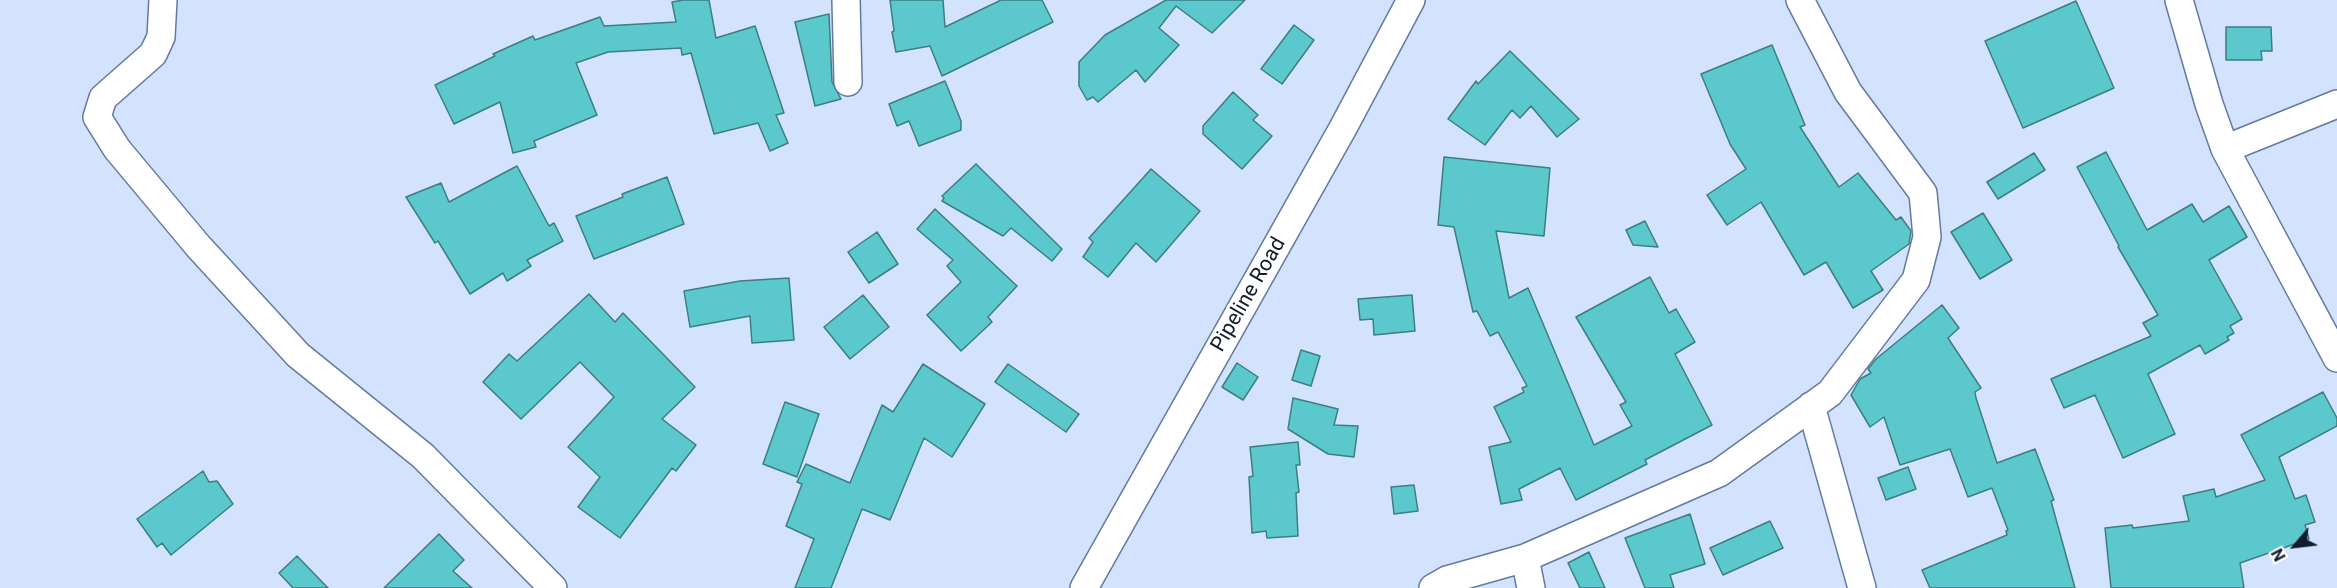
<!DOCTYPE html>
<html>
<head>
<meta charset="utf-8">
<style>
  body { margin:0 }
  #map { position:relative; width:2337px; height:588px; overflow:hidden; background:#d3e3fe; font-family:Roboto,sans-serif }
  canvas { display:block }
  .north { position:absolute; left:2265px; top:516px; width:60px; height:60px; -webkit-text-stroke:4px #fff; paint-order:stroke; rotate:242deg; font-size:16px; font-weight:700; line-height:24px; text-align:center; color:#131c2c }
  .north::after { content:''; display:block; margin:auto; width:21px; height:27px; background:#131c2c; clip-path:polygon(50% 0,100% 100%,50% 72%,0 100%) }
</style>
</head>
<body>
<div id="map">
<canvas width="2337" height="588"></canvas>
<div class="north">N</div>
</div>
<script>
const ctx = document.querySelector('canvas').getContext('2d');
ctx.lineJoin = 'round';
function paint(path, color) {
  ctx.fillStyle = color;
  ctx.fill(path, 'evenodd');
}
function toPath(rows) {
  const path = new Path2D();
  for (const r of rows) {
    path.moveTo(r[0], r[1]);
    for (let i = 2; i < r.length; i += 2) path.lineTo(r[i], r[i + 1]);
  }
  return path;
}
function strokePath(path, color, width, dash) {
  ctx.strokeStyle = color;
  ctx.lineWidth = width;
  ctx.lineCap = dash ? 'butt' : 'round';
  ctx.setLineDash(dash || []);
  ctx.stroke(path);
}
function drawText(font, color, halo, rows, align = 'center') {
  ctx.font = font + ' Roboto,sans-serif';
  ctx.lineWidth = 6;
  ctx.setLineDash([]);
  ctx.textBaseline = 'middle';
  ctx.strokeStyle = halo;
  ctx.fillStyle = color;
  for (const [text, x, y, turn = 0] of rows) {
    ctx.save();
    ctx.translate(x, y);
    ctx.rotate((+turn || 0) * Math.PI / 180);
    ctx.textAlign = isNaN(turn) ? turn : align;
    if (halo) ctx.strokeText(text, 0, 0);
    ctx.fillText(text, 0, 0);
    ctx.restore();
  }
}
const building = toPath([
  [683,0,709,0,716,38,755,26,784,113,776,115,788,143,770,151,758,123,714,134,691,53,682,55,681,48,608,52,576,63,597,115,534,141,536,147,513,153,500,102,454,124,435,85,495,56,493,54,533,36,535,40,600,17,604,26,676,22,672,2,683,0],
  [890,0,943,0,945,27,1001,0,1042,0,1053,22,942,76,930,46,896,52,892,32,894,31,890,0],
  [1166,0,1245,0,1212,33,1176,6,1159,28,1179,45,1145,82,1136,70,1098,102,1093,97,1087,100,1079,86,1079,62,1105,35,1166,0],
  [2076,1,2114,88,2023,128,1985,41,2076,1],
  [829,14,832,82,841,99,815,106,795,22,829,14],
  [1294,25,1314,40,1282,84,1261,69,1294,25],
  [2226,27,2271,27,2272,51,2261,51,2262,60,2226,60,2226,27],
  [1772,45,1805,125,1800,127,1839,187,1858,173,1896,220,1901,217,1911,231,1909,244,1871,271,1883,290,1853,308,1826,262,1804,275,1761,202,1727,225,1707,195,1746,169,1730,144,1701,74,1772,45],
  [1510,51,1579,119,1557,137,1531,106,1520,118,1512,110,1485,145,1448,119,1476,81,1478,84,1510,51],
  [945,81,961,121,961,130,919,146,909,121,897,126,889,104,945,81],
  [1233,92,1258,115,1253,120,1272,136,1242,169,1203,134,1203,126,1233,92],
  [2106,152,2147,230,2192,204,2203,222,2229,206,2247,237,2209,260,2242,319,2230,326,2234,333,2227,337,2229,340,2205,354,2200,345,2148,374,2175,434,2123,458,2095,395,2064,408,2051,379,2151,336,2143,323,2158,315,2118,247,2119,246,2077,167,2106,152],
  [2034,153,2045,170,1998,199,1987,182,2034,153],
  [1444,157,1550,168,1544,236,1496,231,1509,298,1528,288,1594,445,1632,426,1620,405,1626,402,1576,317,1650,277,1669,313,1676,309,1695,342,1675,354,1712,425,1645,460,1647,464,1576,500,1560,468,1519,489,1522,500,1501,504,1489,447,1511,442,1494,407,1524,392,1522,388,1527,386,1498,332,1490,336,1477,311,1473,312,1454,227,1438,225,1444,157],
  [976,164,1062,249,1052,261,1011,228,1003,236,942,201,944,198,942,196,976,164],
  [517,166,549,226,554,223,563,241,527,260,531,266,507,281,503,273,470,294,438,241,435,243,406,197,441,183,449,202,517,166],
  [1151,169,1200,211,1156,262,1136,243,1108,277,1083,257,1093,242,1089,238,1151,169],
  [667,177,684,224,594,259,576,216,623,197,622,194,667,177],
  [935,209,1017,286,988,317,992,322,961,351,927,315,961,282,947,266,953,260,917,229,935,209],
  [1983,213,2012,260,1980,279,1951,232,1983,213],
  [1645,221,1658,247,1633,245,1626,230,1645,221],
  [877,232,898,264,869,283,848,252,877,232],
  [789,278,794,340,752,343,750,316,690,327,684,291,740,281,789,278],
  [589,294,615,322,623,313,695,387,662,419,696,445,676,471,672,468,620,538,578,507,600,477,568,447,614,397,580,362,521,419,483,382,509,354,517,361,589,294],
  [863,295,889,327,850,359,824,327,863,295],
  [1412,295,1415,331,1374,335,1373,319,1360,320,1358,299,1412,295],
  [1942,305,1959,328,1948,338,1981,388,1975,392,1976,398,1997,463,2035,449,2054,500,2051,501,2075,588,1930,588,1922,570,2007,535,2006,531,2008,530,1992,488,1968,497,1950,449,1900,465,1884,417,1870,427,1851,395,1860,379,1871,373,1868,369,1876,359,1942,305],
  [1301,350,1320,356,1311,386,1292,380,1301,350],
  [1237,363,1258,377,1243,400,1222,387,1237,363],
  [923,364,985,404,952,457,924,438,890,520,862,509,831,588,795,588,814,539,786,526,802,484,797,482,806,464,850,483,882,405,893,412,923,364],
  [1008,364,1079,414,1066,432,995,382,1008,364],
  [2323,392,2337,418,2337,426,2279,457,2295,499,2306,495,2315,522,2305,525,2309,539,2240,563,2244,588,2111,588,2105,528,2132,525,2133,528,2189,521,2183,496,2214,489,2216,497,2265,480,2241,435,2323,392],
  [1293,398,1338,409,1334,425,1358,426,1354,457,1328,454,1288,429,1293,398],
  [785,402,819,414,797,477,763,464,785,402],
  [1298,442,1300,465,1296,465,1299,492,1296,493,1298,536,1267,538,1266,531,1252,533,1249,477,1253,476,1250,447,1298,442],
  [1908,467,1916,489,1886,500,1878,478,1908,467],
  [203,471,209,482,217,481,233,504,171,555,162,543,157,547,137,519,203,471],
  [1414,485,1418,511,1394,514,1391,487,1414,485],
  [1690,514,1705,564,1670,575,1674,588,1645,588,1625,538,1690,514],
  [1770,521,1783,548,1723,575,1710,548,1770,521],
  [439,534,464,560,453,571,472,588,384,588,439,534],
  [1589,552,1605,588,1580,588,1568,563,1589,552],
  [297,556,328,588,293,588,279,573,297,556]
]);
paint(building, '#5bc8cd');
strokePath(building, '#3c7e81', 1.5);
const minor = toPath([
  [163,0,161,37,153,54,103,98,97,117,117,149,198,246,298,355,423,456,553,588],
  [846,0,848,82],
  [2179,0,2209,104,2225,149,2337,358],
  [2225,149,2337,104],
  [1811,406,1862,588],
  [1525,558,1531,588],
  [1084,588,1343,128,1411,0],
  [1433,588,1447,580,1525,558,1719,473,1830,393,1916,280,1927,237,1923,193,1848,92,1800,0]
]);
strokePath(minor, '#627aa1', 30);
strokePath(minor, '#fff', 27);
drawText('21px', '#131c2c', '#fff', [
  ["Pipeline Road",1249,295,-60]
]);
</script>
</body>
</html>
